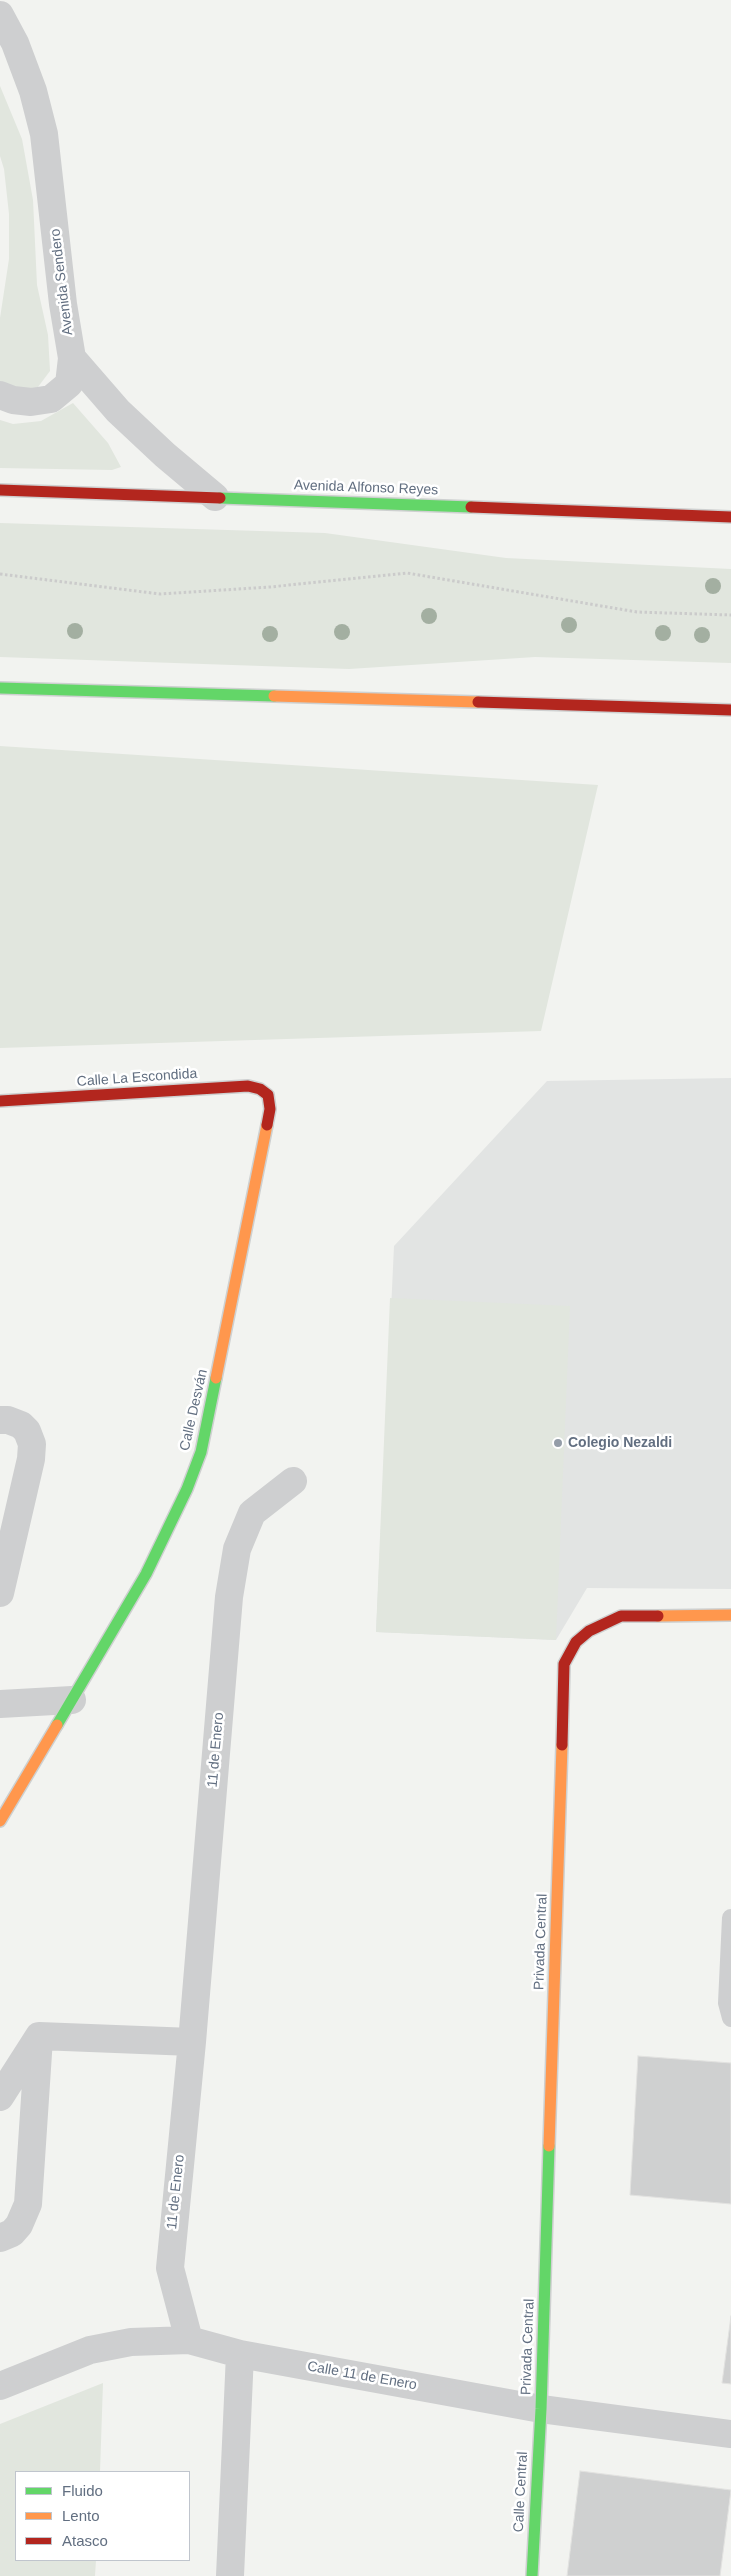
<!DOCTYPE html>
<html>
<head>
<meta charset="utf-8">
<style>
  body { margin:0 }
  #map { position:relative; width:731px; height:2576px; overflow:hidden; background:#f2f3f0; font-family:Helvetica,sans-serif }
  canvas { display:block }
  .legend { position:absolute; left:15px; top:2471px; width:175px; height:90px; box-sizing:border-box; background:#fff; border:1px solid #c0c5cd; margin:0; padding:6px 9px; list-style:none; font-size:15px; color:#626f81 }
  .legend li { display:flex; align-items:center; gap:10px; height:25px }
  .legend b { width:25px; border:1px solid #c0c5cd }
</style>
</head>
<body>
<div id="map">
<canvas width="731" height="2576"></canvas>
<ul class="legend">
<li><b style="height:6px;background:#63d668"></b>Fluido</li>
<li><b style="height:6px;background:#ff974d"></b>Lento</li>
<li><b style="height:6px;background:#b3261e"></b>Atasco</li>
</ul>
</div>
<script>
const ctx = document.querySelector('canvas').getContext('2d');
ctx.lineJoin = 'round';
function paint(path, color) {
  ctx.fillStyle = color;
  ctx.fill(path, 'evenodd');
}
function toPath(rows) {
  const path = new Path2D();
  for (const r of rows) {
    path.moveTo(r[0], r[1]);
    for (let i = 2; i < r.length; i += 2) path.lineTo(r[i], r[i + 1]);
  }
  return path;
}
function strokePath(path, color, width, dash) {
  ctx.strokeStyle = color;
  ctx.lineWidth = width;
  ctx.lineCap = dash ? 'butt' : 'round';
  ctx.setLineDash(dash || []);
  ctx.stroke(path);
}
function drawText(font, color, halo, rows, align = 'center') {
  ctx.font = font + ' Helvetica,sans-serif';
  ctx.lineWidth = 5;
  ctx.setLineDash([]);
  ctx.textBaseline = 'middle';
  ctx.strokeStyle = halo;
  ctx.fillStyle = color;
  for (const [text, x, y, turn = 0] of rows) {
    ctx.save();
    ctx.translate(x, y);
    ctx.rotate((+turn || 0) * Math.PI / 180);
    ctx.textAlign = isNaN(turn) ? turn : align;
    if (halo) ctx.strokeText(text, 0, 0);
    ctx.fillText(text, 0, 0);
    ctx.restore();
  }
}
paint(toPath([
  [731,1078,731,1589,587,1588,556,1640,376,1632,394,1246,547,1081]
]), '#e2e4e3');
paint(toPath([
  [0,86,22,139,33,200,37,285,48,335,50,371,38,387,24,392,10,388,0,381,0,318,9,259,9,214,4,169,0,156],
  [73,403,108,443,121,467,112,470,0,468,0,420,13,424,41,421],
  [0,523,325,533,506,558,731,569,731,663,535,657,349,669,0,657],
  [0,746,598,785,541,1031,0,1048],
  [390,1298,570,1306,556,1640,376,1632],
  [103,2383,100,2472,16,2472,16,2560,96,2560,95,2576,0,2576,0,2424]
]), '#e1e6de');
const building = toPath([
  [638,2056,731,2063,731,2204,630,2195,638,2056],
  [731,2316,731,2384,722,2383,731,2316],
  [580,2471,731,2490,720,2576,567,2576,580,2471]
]);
paint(building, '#cfd0d0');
strokePath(building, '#e2e2e0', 1);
const fast = toPath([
  [220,498,471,507],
  [0,688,274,696],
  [57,1725,146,1574,187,1489,201,1452,216,1378],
  [532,2576,541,2409,549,2146]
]);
const slow = toPath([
  [274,696,478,702],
  [216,1378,267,1125],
  [658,1616,731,1615],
  [0,1821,57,1725],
  [549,2146,562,1745]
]);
const jam = toPath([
  [0,490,220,498],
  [471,507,731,517],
  [478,702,731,710],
  [0,1101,248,1086,260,1089,268,1095,270,1109,267,1125],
  [562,1745,564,1664,576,1642,589,1631,621,1616,658,1616]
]);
strokePath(fast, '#ced0d0', 14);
strokePath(slow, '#ced0d0', 14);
strokePath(jam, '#ced0d0', 14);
strokePath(toPath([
  [0,574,160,594,270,587,407,573,637,612,731,615]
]), '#cbcbcb', 3, [2.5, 2.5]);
strokePath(toPath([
  [731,1918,727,2003,731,2018]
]), '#cecfd0', 18);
strokePath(toPath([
  [0,15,15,43,33,91,44,134,63,304,72,358,118,411,165,455,215,497],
  [0,395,13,400,31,402,51,399,69,384,72,358],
  [0,1420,8,1420,21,1425,27,1431,32,1444,31,1459,0,1593],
  [0,1704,72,1700],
  [0,2097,39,2036,192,2042],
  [0,2238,12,2233,19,2225,28,2204,39,2038],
  [189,2340,170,2268,192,2042,229,1597,237,1549,252,1513,293,1481],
  [0,2386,90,2350,131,2342,189,2340,240,2354,541,2409,731,2434],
  [230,2576,240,2354]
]), '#cecfd0', 28);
strokePath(fast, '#63d668', 11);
strokePath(slow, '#ff974d', 11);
strokePath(jam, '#b3261e', 11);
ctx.fillStyle = '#a3afa1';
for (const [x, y] of [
  [713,586],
  [429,616],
  [569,625],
  [75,631],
  [342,632],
  [663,633],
  [270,634],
  [702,635]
]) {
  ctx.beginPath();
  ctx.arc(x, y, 8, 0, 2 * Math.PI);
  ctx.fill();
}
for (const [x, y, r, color] of [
  [558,1443,5,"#949da8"]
]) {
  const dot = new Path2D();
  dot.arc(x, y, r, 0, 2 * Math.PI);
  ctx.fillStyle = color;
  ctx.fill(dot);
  strokePath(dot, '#fff', 2);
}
drawText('14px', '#626f81', '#fff', [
  ["Avenida Sendero",62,282,-97],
  ["Avenida Alfonso Reyes",366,488,2],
  ["Calle La Escondida",137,1078,-4],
  ["Calle Desván",194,1410,-77],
  ["11 de Enero",216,1750,-85],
  ["Privada Central",541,1942,-88],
  ["11 de Enero",176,2192,-84],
  ["Privada Central",528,2347,-88],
  ["Calle 11 de Enero",362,2376,10],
  ["Calle Central",521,2492,-87]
]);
drawText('bold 14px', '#626f81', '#fff', [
  ["Colegio Nezaldi",568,1443]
], 'left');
</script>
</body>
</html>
